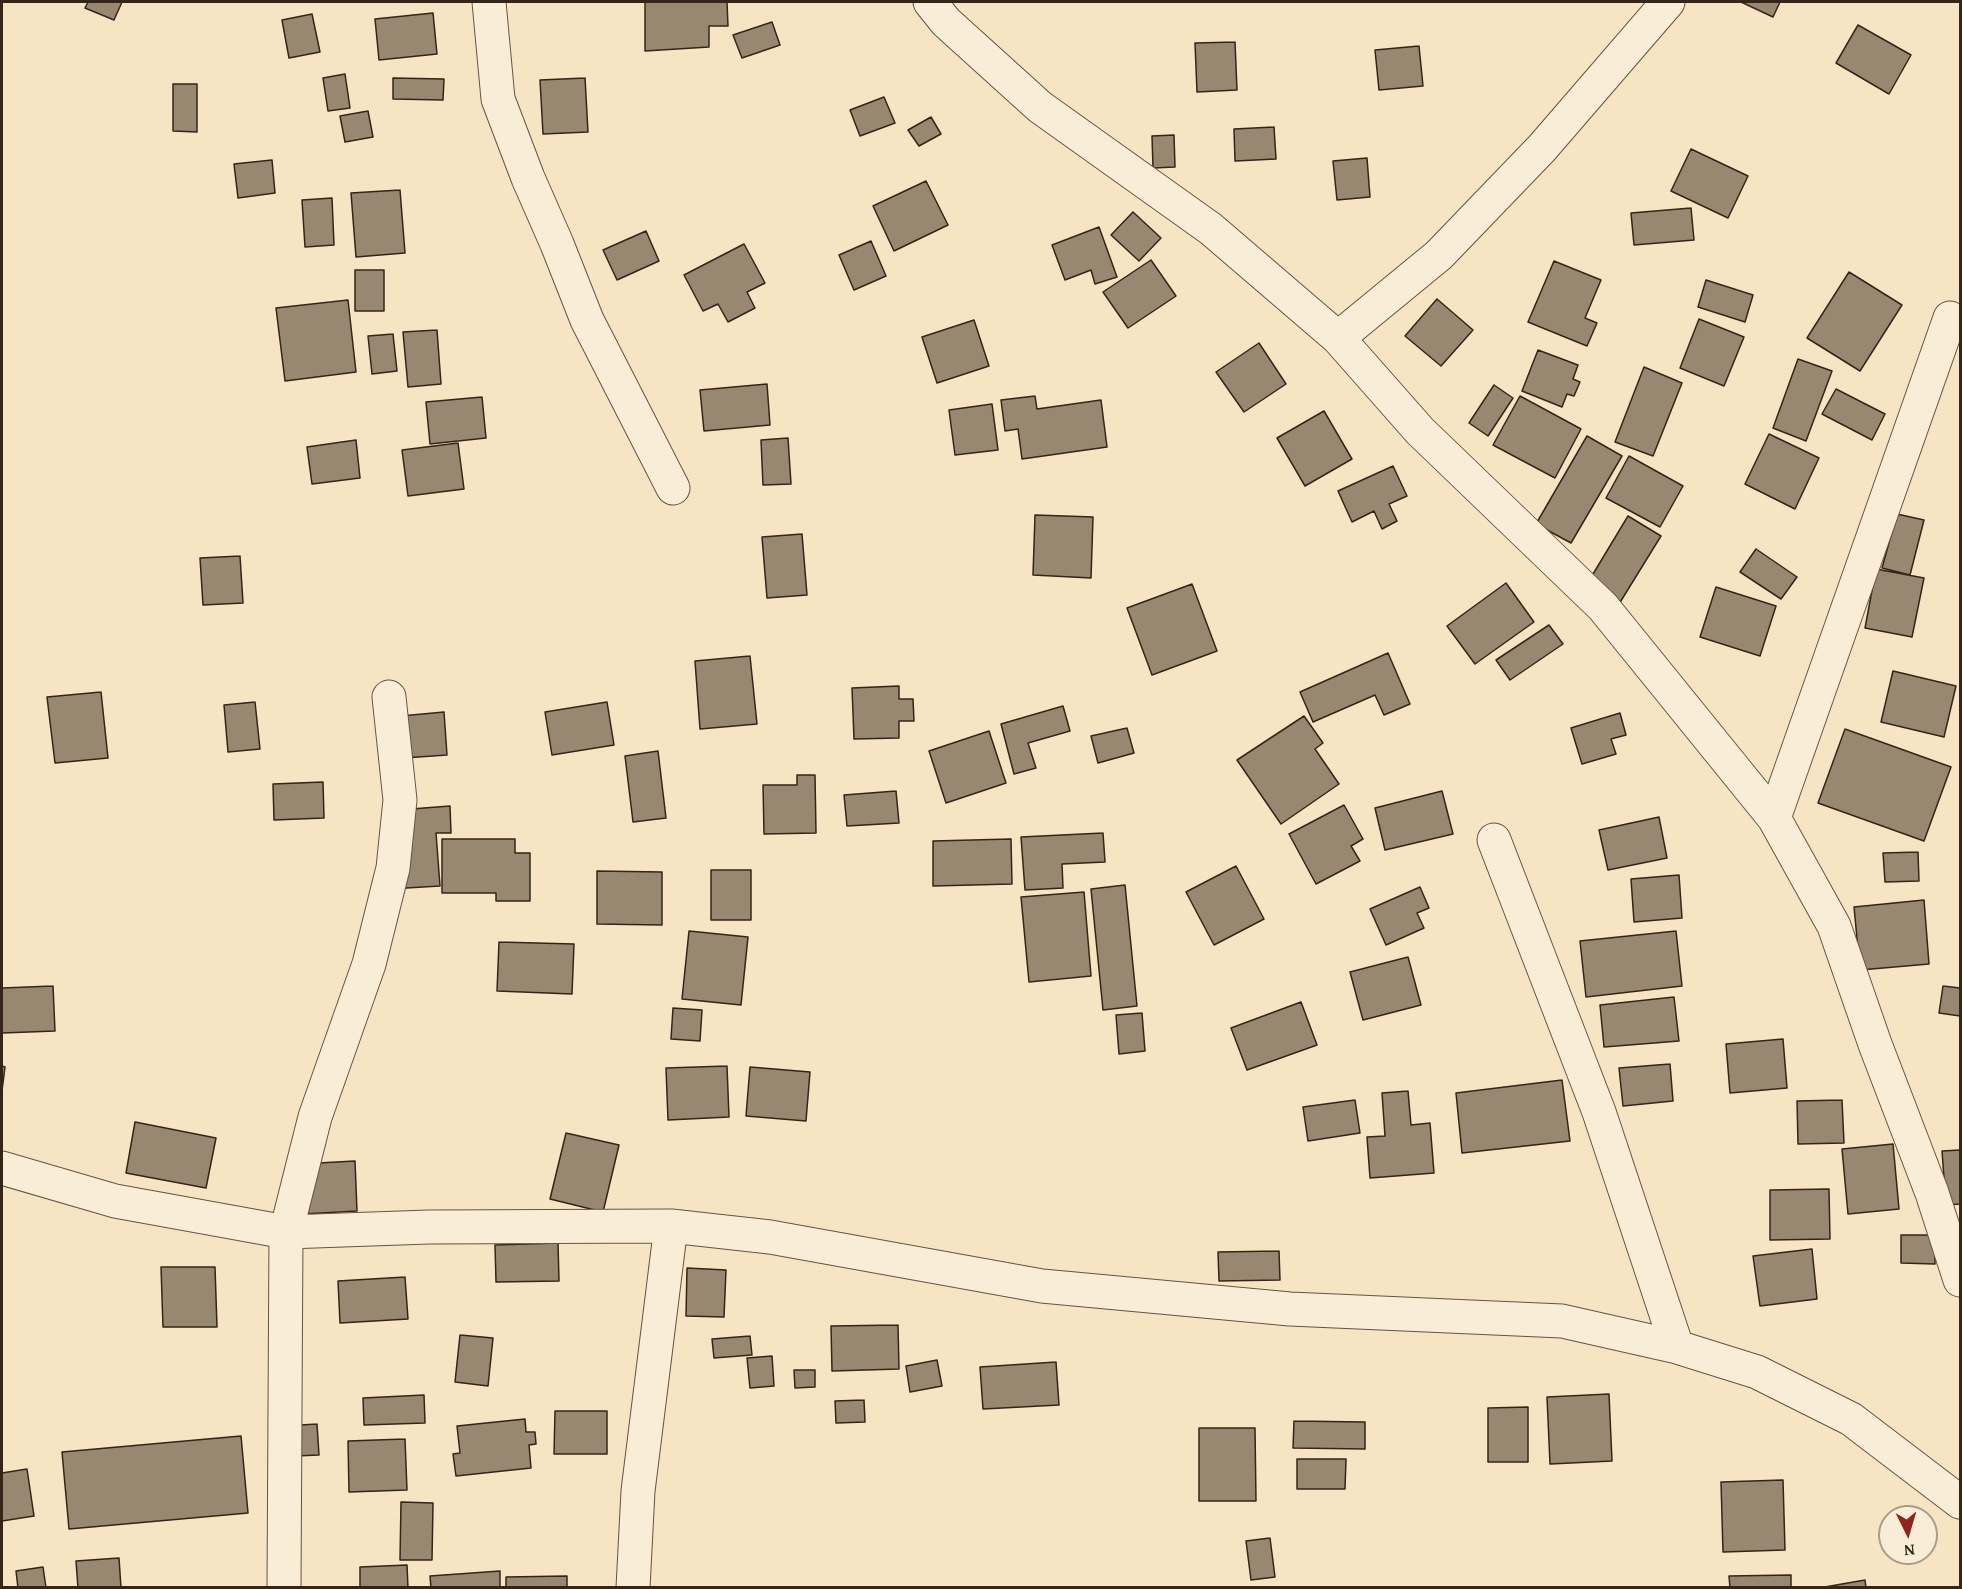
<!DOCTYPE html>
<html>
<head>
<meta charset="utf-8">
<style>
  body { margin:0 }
  #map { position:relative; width:1962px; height:1589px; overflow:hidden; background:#f6e4c3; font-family:"Gentium Book Plus",serif }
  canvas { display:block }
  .frame { position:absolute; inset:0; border:3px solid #352418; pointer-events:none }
  .north { position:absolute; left:1878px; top:1505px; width:60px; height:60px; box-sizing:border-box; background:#f9edd8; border:2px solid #ab9d8b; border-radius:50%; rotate:175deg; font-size:16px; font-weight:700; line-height:24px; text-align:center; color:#352418 }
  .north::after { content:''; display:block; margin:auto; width:21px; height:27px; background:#8f2418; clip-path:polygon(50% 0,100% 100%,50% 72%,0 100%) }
</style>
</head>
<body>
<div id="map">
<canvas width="1962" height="1589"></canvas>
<div class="frame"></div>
<div class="north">N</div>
</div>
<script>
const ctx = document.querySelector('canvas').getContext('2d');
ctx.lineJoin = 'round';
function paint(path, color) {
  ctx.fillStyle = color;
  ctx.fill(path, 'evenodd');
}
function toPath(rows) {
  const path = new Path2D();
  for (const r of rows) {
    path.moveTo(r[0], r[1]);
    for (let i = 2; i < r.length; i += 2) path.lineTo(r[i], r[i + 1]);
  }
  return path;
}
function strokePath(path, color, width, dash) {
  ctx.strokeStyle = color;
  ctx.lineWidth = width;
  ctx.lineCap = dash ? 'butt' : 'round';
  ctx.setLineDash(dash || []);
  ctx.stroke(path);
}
const building = toPath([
  [88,2,122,2,114,20,85,8,88,2],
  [645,2,727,2,728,26,709,26,709,47,645,51,645,2],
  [1741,2,1780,2,1773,17,1741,2],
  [433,13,437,54,379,60,375,19,433,13],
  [312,14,320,52,289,58,282,20,312,14],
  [772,22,780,45,742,58,733,35,772,22],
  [1858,25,1911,55,1889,94,1836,63,1858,25],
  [1235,42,1237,90,1197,92,1195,43,1235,42],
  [1419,46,1423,86,1379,90,1375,50,1419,46],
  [345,74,350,108,328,111,323,78,345,74],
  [393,78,444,79,443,100,393,99,393,78],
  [585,78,588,132,543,134,540,80,585,78],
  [173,84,197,84,197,132,173,131,173,84],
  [884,97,895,123,860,136,850,110,884,97],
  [368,111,373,137,345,142,340,116,368,111],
  [931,117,941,134,919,146,908,130,931,117],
  [1274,127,1276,159,1235,161,1234,129,1274,127],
  [1174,135,1175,167,1153,168,1152,136,1174,135],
  [1691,149,1748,176,1728,218,1671,191,1691,149],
  [1367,158,1370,197,1337,200,1333,161,1367,158],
  [272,160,275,193,238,198,234,164,272,160],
  [926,181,948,225,894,251,873,206,926,181],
  [400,190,405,253,356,257,351,193,400,190],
  [332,198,334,245,305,247,302,200,332,198],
  [1691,208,1694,240,1634,245,1631,213,1691,208],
  [1133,212,1161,238,1139,261,1111,235,1133,212],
  [1099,227,1117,277,1095,284,1091,270,1065,280,1052,245,1099,227],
  [646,231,659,261,617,280,603,250,646,231],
  [871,241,886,276,854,290,839,255,871,241],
  [744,244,765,283,747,292,755,308,728,322,718,304,703,311,684,275,744,244],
  [1151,260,1176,296,1128,328,1103,292,1151,260],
  [1554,261,1601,280,1585,318,1597,323,1587,346,1528,322,1554,261],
  [355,270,384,270,384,311,355,311,355,270],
  [1849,272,1902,305,1860,371,1807,338,1849,272],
  [1706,280,1753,295,1745,322,1698,307,1706,280],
  [1437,299,1473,330,1441,366,1405,336,1437,299],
  [348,300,356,372,285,381,276,308,348,300],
  [1699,319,1744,337,1724,386,1680,368,1699,319],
  [974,320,989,366,937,383,922,337,974,320],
  [437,330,441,384,408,387,403,332,437,330],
  [393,334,397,371,372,374,368,336,393,334],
  [1259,343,1286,384,1244,412,1216,372,1259,343],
  [1538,350,1578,365,1573,379,1580,382,1574,396,1567,394,1562,407,1522,391,1538,350],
  [1798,359,1832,371,1806,441,1773,428,1798,359],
  [1644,367,1682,383,1653,456,1615,442,1644,367],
  [767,384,770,425,704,431,700,390,767,384],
  [1494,385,1513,398,1488,436,1469,423,1494,385],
  [1836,389,1885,414,1872,440,1822,414,1836,389],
  [1035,396,1037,409,1101,400,1107,447,1022,459,1018,429,1005,431,1001,400,1035,396],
  [1520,396,1581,429,1555,478,1493,445,1520,396],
  [482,397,486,438,430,444,426,402,482,397],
  [992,404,998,450,955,455,949,410,992,404],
  [1324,411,1352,459,1305,486,1277,438,1324,411],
  [1769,434,1819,458,1795,509,1745,484,1769,434],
  [1587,436,1622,456,1571,543,1536,524,1587,436],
  [788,438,791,484,763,485,761,440,788,438],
  [356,440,360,478,312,484,307,447,356,440],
  [458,443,464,489,408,496,402,450,458,443],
  [1629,456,1683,486,1660,527,1606,498,1629,456],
  [1393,466,1407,496,1389,504,1397,521,1382,529,1374,511,1352,522,1338,491,1393,466],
  [1897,514,1924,520,1910,575,1882,568,1897,514],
  [1035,515,1093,517,1091,578,1033,575,1035,515],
  [1628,516,1661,536,1619,604,1587,584,1628,516],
  [802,534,807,595,767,598,762,537,802,534],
  [1756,549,1797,577,1781,599,1740,572,1756,549],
  [240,556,243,603,203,605,200,558,240,556],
  [1876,569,1924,578,1912,637,1865,628,1876,569],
  [1506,583,1534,622,1475,664,1447,626,1506,583],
  [1192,584,1217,651,1152,675,1127,608,1192,584],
  [1716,587,1776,606,1760,656,1700,637,1716,587],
  [1549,625,1563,644,1510,680,1496,660,1549,625],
  [1388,653,1410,704,1384,715,1375,695,1313,722,1300,692,1388,653],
  [750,656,757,724,700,729,695,661,750,656],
  [1893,671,1956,686,1944,737,1881,722,1893,671],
  [899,686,899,699,913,699,914,721,899,721,899,738,854,739,852,688,899,686],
  [101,692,108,758,55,763,47,697,101,692],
  [255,702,260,749,228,752,224,705,255,702],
  [607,702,614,745,552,755,545,712,607,702],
  [1063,706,1070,731,1028,743,1036,768,1014,774,1001,724,1063,706],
  [444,712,447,755,404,758,401,716,444,712],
  [1620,713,1626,735,1611,739,1616,754,1582,764,1571,728,1620,713],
  [1304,716,1323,743,1315,749,1339,784,1281,824,1237,760,1304,716],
  [1127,728,1134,753,1098,763,1091,736,1127,728],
  [1845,729,1951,767,1924,841,1818,803,1845,729],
  [989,731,1006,783,946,803,929,751,989,731],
  [658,751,666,818,633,822,625,756,658,751],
  [797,775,815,775,816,833,764,834,763,785,797,785,797,775],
  [323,782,324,818,274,820,273,784,323,782],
  [896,791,899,823,847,826,844,795,896,791],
  [1442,791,1453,834,1385,850,1375,808,1442,791],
  [1344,805,1363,839,1351,846,1360,861,1316,884,1289,834,1344,805],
  [450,806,451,833,436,833,440,886,389,889,385,811,450,806],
  [1659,817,1667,858,1608,870,1599,830,1659,817],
  [1103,833,1105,862,1062,864,1063,888,1025,890,1021,837,1103,833],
  [442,839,515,839,515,853,530,853,530,901,496,901,496,893,442,893,442,839],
  [1011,839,1012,884,933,886,933,841,1011,839],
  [1918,852,1919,881,1885,882,1883,853,1918,852],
  [1236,866,1264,919,1214,945,1186,892,1236,866],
  [711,870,751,870,751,920,711,920,711,870],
  [597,871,662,872,662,925,597,924,597,871],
  [1679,875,1682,918,1634,922,1631,879,1679,875],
  [1125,885,1137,1006,1103,1010,1091,889,1125,885],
  [1420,887,1429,908,1417,913,1424,928,1386,945,1370,909,1420,887],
  [1084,892,1091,976,1029,982,1021,897,1084,892],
  [1924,900,1929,964,1860,970,1854,907,1924,900],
  [689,931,748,937,741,1005,682,999,689,931],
  [1676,931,1682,986,1586,997,1580,941,1676,931],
  [499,942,574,944,572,994,497,991,499,942],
  [1408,957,1421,1005,1363,1020,1350,972,1408,957],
  [53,986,55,1031,2,1033,2,988,53,986],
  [1943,986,1960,988,1960,1016,1939,1013,1943,986],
  [1674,997,1679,1041,1604,1047,1600,1005,1674,997],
  [1301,1002,1317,1045,1247,1070,1231,1028,1301,1002],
  [673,1008,702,1010,700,1041,671,1039,673,1008],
  [1142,1013,1145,1051,1119,1054,1116,1015,1142,1013],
  [1783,1039,1787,1088,1730,1093,1726,1044,1783,1039],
  [1670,1064,1673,1101,1623,1106,1619,1068,1670,1064],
  [2,1066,5,1067,2,1091,2,1066],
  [727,1066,729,1117,668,1120,666,1068,727,1066],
  [750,1067,810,1072,806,1121,746,1116,750,1067],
  [1562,1080,1570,1141,1462,1153,1456,1093,1562,1080],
  [1408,1091,1411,1125,1430,1123,1434,1173,1370,1178,1367,1137,1385,1136,1382,1093,1408,1091],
  [1355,1100,1360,1133,1308,1141,1303,1107,1355,1100],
  [1842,1100,1844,1143,1798,1144,1797,1101,1842,1100],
  [135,1122,216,1138,206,1188,126,1173,135,1122],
  [566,1133,619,1145,603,1212,550,1199,566,1133],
  [1893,1144,1899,1209,1848,1214,1842,1149,1893,1144],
  [1960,1150,1960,1204,1946,1205,1942,1151,1960,1150],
  [355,1161,357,1211,303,1214,300,1164,355,1161],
  [1829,1189,1830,1239,1770,1240,1770,1190,1829,1189],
  [1901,1235,1935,1235,1935,1264,1901,1263,1901,1235],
  [558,1243,559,1281,496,1282,495,1245,558,1243],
  [1812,1249,1817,1299,1760,1306,1753,1256,1812,1249],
  [1279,1251,1280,1280,1219,1281,1218,1252,1279,1251],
  [161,1267,215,1267,217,1327,163,1327,161,1267],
  [687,1268,726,1270,724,1317,686,1316,687,1268],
  [405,1277,408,1319,340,1323,338,1281,405,1277],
  [898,1325,899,1369,832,1371,831,1326,898,1325],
  [460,1335,493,1338,488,1386,455,1382,460,1335],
  [750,1336,752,1355,714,1358,712,1339,750,1336],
  [772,1356,774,1386,750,1388,747,1358,772,1356],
  [937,1360,942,1386,910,1392,906,1366,937,1360],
  [1056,1362,1059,1405,983,1409,980,1367,1056,1362],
  [794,1370,815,1370,815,1387,795,1388,794,1370],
  [1609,1394,1612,1461,1550,1464,1547,1397,1609,1394],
  [424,1395,425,1423,364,1425,363,1398,424,1395],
  [864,1400,865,1422,836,1423,835,1401,864,1400],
  [1528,1407,1528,1462,1488,1462,1488,1408,1528,1407],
  [555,1411,607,1411,607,1454,554,1454,555,1411],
  [525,1419,526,1432,535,1432,536,1444,529,1445,531,1468,456,1476,453,1454,460,1453,457,1426,525,1419],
  [1294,1421,1365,1422,1365,1449,1293,1448,1294,1421],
  [317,1424,319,1455,271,1457,269,1427,317,1424],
  [1199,1428,1255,1428,1256,1501,1199,1501,1199,1428],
  [241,1436,248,1513,69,1529,62,1452,241,1436],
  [405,1439,407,1490,349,1492,348,1441,405,1439],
  [1297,1459,1346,1459,1345,1489,1297,1489,1297,1459],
  [27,1469,34,1516,2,1521,2,1473,27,1469],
  [1783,1480,1785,1550,1723,1552,1721,1482,1783,1480],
  [401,1502,433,1503,432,1560,400,1560,401,1502],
  [1270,1538,1275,1577,1251,1580,1246,1541,1270,1538],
  [119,1558,121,1588,78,1588,76,1561,119,1558],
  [407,1565,408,1588,360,1588,360,1567,407,1565],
  [43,1567,46,1588,18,1588,16,1571,43,1567],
  [500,1571,500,1588,431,1588,430,1576,500,1571],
  [1791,1575,1791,1588,1730,1588,1729,1576,1791,1575],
  [567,1576,567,1588,506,1588,506,1577,567,1576],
  [1865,1580,1866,1588,1819,1588,1865,1580]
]);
paint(building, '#998871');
strokePath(building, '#352418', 1.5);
const street = toPath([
  [489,2,498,99,528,178,557,244,587,320,673,488],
  [930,2,946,22,1040,107,1211,229,1338,338,1420,431,1603,607,1774,818,1834,926,1875,1044,1932,1193,1960,1280],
  [1338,338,1439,255,1542,148,1668,2],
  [1774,818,1950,318],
  [1494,840,1599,1112,1677,1347],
  [2,1168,115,1201,286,1232,429,1227,671,1226,770,1237,1042,1286,1290,1309,1562,1321,1677,1347,1757,1372,1851,1419,1960,1502],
  [284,1588,286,1232,315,1117,369,964,393,868,400,800,389,697],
  [633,1588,638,1491,671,1226]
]);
strokePath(street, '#655443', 35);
strokePath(street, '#f9edd8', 33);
</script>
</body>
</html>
